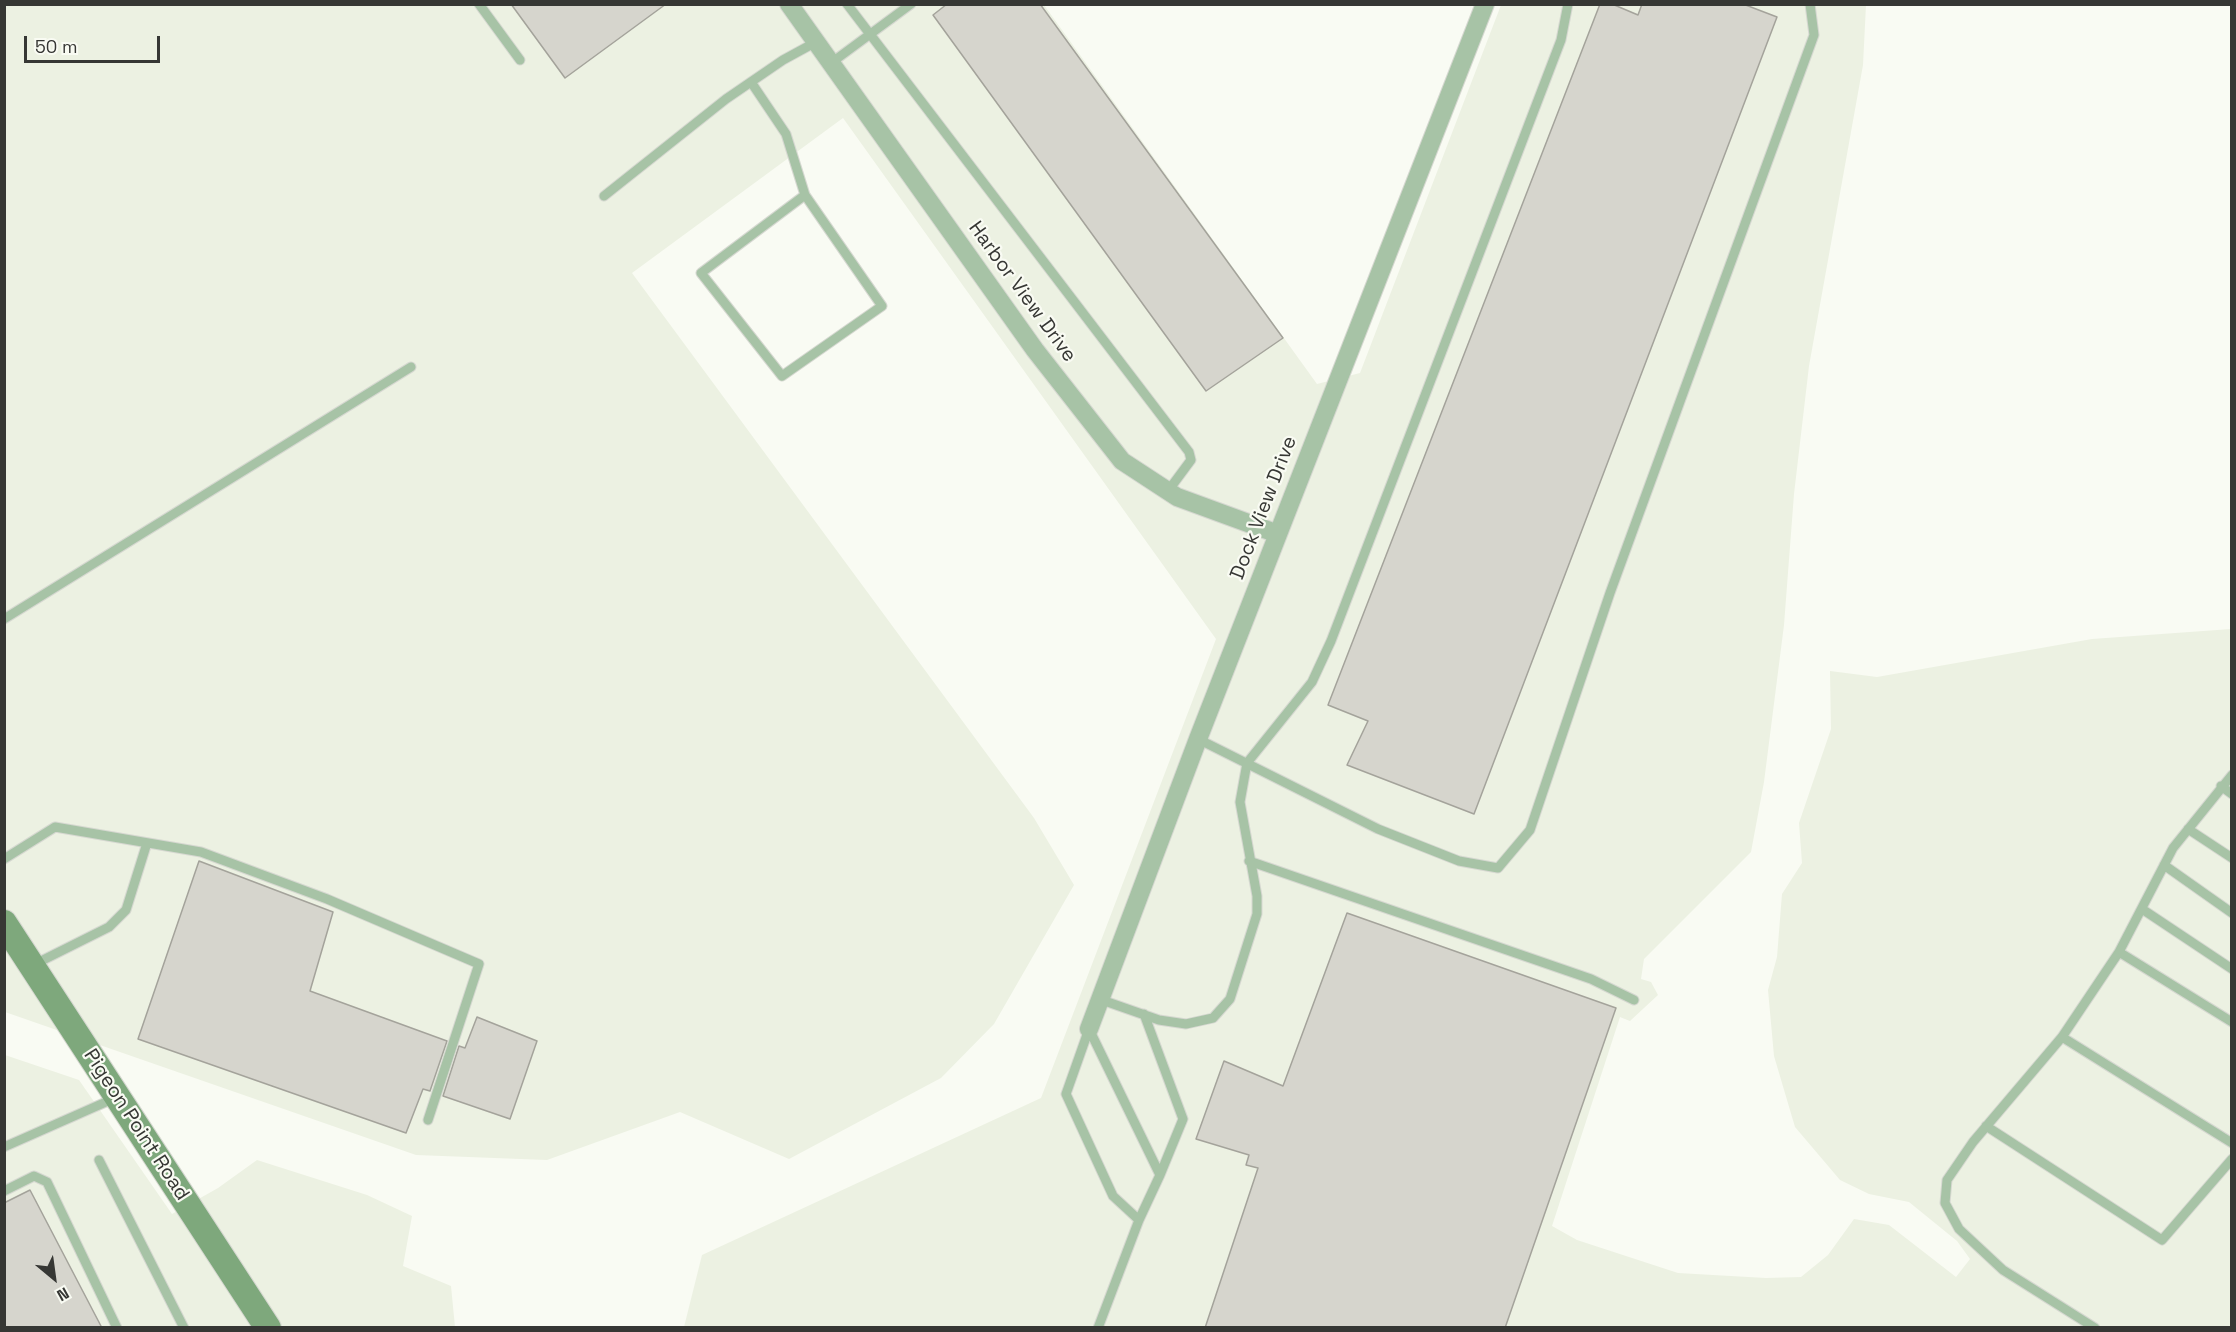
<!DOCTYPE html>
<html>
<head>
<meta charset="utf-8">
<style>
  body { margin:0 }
  #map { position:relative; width:2236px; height:1332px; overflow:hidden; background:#f9fbf3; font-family:"Space Grotesk",sans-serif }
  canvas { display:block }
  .frame { position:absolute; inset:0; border:6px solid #363734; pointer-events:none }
  .north { position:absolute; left:24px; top:1248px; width:60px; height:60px; -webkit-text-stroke:4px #f9fbf3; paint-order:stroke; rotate:151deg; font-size:16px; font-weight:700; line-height:24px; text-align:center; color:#363734 }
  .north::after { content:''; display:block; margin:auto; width:21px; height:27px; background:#363734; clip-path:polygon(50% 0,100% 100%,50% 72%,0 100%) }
  .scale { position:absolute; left:24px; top:36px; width:136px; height:27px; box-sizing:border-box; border:3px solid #363734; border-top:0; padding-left:8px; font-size:18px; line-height:21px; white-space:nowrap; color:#363734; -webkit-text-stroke:4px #f9fbf3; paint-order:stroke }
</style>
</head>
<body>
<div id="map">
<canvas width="2236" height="1332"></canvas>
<div class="frame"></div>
<div class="north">N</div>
<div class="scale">50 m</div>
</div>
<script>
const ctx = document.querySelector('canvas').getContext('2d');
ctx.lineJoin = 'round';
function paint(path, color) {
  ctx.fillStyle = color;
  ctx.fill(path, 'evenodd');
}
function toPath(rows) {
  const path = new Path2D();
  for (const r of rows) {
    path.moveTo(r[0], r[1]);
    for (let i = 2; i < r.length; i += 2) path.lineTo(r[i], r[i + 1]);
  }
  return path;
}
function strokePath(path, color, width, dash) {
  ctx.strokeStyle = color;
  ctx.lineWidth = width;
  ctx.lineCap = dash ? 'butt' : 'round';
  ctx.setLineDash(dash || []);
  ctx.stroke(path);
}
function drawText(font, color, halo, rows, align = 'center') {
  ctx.font = font + ' "Space Grotesk",sans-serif';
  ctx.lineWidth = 4.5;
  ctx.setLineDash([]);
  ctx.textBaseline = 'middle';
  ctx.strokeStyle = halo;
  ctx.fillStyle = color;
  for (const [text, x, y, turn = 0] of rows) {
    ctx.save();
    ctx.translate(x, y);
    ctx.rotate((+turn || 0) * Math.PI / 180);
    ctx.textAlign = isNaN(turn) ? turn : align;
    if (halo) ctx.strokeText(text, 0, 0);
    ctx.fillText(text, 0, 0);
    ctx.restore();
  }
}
paint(toPath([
  [5,5,1044,5,1317,384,1360,373,1501,5,1866,5,1863,65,1809,366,1794,494,1784,625,1764,782,1751,852,1644,959,1641,979,1651,982,1658,995,1630,1021,1620,1017,1552,1226,1577,1240,1678,1273,1766,1278,1801,1277,1828,1255,1854,1219,1889,1225,1956,1277,1970,1259,1957,1241,1909,1202,1869,1194,1840,1180,1795,1127,1774,1056,1768,990,1777,957,1782,894,1802,863,1799,823,1831,729,1830,671,1877,677,2092,639,2231,629,2231,1327,684,1327,702,1255,1041,1098,1216,639,843,118,632,273,1034,818,1074,885,994,1024,941,1078,789,1159,680,1112,547,1160,416,1155,5,1012],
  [5,1055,79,1080,172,1214,218,1188,257,1160,367,1195,412,1216,403,1266,451,1286,455,1327,5,1328]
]), '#ecf1e2');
const building = toPath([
  [511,4,666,4,565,78,511,4],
  [947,4,1040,4,1283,338,1206,391,933,15,947,4],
  [1600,4,1612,4,1638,15,1642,4,1743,4,1777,17,1474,814,1347,765,1368,721,1328,705,1600,4],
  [199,861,333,912,310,991,447,1041,430,1091,423,1089,406,1133,138,1039,199,861],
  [1347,913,1616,1008,1505,1328,1205,1328,1258,1168,1246,1165,1249,1155,1196,1139,1224,1061,1283,1086,1347,913],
  [477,1017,537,1041,510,1119,443,1096,459,1046,465,1048,477,1017],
  [30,1190,102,1328,4,1328,4,1203,30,1190]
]);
paint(building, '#d6d5cd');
strokePath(building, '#a4a39b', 1.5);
const lane = toPath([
  [479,4,520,60],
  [847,4,1189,452,1191,460,1168,491],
  [831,63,911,4],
  [751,82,786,134,805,195,882,306,782,376,701,273,805,195],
  [604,196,726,99,783,60,816,42],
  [4,619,411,367],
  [1198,739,1378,829,1459,861,1498,868,1530,830,1610,593,1814,35,1810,4],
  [2221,786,2232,794],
  [2188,829,2232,858],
  [4,859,55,827,201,852,327,899,479,964,428,1120],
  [1249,861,1591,979,1634,1000],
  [2164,865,2232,913],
  [2142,909,2232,969],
  [2119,952,2173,848,2232,775],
  [35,964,109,927,126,910,147,843],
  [1099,999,1159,1020,1186,1024,1213,1018,1230,999,1257,914,1257,896,1240,802,1247,763,1312,682,1331,641,1561,40,1568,4],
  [1144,1014,1183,1119,1160,1175],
  [1089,1029,1160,1175,1139,1220,1098,1328],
  [1089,1029,1066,1094,1113,1196,1139,1220],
  [2062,1037,2232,1143],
  [1986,1126,2162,1240,2232,1159],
  [4,1147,115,1098],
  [99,1160,184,1328],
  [4,1191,34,1176,47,1182,117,1328],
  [2095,1328,2003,1270,1959,1229,1945,1203,1947,1180,1973,1142,2062,1037,2119,952,2232,1022]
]);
const street = toPath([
  [789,4,1035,350,1122,461,1177,497,1278,534],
  [1089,1029,1198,739,1485,4]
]);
const secondary = toPath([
  [4,923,268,1328]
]);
strokePath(lane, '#d6d8d1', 11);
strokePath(street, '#d6d8d1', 20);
strokePath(secondary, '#d6d8d1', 28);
strokePath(lane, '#a7c3a6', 9);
strokePath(street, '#a7c3a6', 18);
strokePath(secondary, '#7ea87c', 26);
drawText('20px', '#363734', '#f9fbf3', [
  ["Harbor View Drive",1022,292,54],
  ["Dock View Drive",1264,508,-69],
  ["Pigeon Point Road",136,1125,57]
]);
</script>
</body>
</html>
